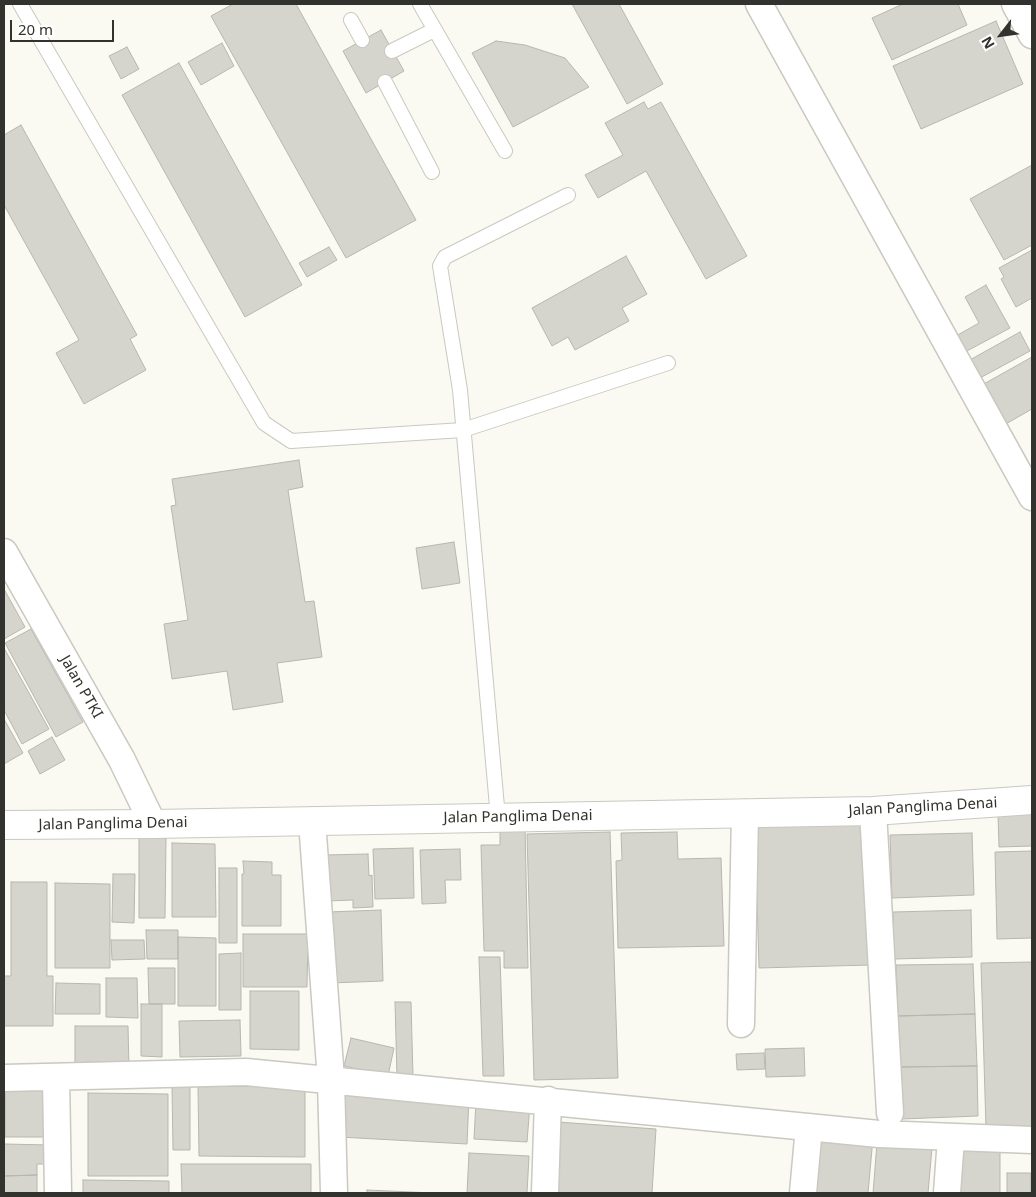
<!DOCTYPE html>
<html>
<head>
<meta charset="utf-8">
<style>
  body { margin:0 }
  #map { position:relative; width:1036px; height:1197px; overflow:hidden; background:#fafaf2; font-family:"Noto Sans",sans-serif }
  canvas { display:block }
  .frame { position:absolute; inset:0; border:5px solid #32322f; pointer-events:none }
  .north { position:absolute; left:976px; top:10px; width:50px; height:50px; -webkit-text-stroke:4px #fffffe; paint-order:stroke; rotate:240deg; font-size:14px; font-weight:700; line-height:20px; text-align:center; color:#32322f }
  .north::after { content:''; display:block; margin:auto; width:18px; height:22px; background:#32322f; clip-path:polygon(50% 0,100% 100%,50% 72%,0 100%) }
  .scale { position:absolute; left:10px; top:20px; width:104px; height:22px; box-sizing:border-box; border:2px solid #32322f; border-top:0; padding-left:6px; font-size:15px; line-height:18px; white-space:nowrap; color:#32322f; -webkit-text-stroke:4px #fffffe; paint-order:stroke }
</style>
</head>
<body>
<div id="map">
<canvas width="1036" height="1197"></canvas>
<div class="frame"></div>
<div class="north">N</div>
<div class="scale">20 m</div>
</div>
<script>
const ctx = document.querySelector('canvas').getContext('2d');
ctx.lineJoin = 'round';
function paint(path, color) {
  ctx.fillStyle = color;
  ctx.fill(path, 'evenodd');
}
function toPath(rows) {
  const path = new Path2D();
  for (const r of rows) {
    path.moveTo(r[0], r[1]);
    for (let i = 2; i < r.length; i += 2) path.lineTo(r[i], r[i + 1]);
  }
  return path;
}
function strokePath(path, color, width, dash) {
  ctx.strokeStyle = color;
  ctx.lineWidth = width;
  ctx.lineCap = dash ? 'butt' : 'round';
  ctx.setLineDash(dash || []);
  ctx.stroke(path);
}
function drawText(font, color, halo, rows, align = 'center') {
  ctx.font = font + ' "Noto Sans",sans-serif';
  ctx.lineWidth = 4;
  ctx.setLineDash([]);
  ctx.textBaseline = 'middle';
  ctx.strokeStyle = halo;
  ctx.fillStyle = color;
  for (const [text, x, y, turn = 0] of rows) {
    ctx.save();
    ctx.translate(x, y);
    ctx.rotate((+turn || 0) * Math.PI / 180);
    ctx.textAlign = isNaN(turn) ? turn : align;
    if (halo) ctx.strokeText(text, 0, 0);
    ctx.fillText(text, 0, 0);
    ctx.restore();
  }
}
const building = toPath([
  [233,4,296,4,416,220,346,258,211,16,233,4],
  [572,4,619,4,663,84,627,104,572,4],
  [903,4,958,4,967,25,892,60,872,18,903,4],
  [996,21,1023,84,921,129,893,66,996,21],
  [381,30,404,71,366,93,343,51,381,30],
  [496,41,525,45,565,58,589,87,513,127,472,53,496,41],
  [222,43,234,66,201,85,188,62,222,43],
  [127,47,139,69,121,79,109,56,127,47],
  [179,63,302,285,245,317,122,95,179,63],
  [644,102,648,109,661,102,747,256,706,279,646,171,598,198,585,175,623,155,605,123,644,102],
  [21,125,137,335,130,339,146,370,84,404,56,353,79,340,4,205,4,135,21,125],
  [1032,165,1032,245,1004,260,970,199,1032,165],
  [329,247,337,260,307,277,299,263,329,247],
  [1032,250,1032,298,1016,307,1001,279,1004,277,999,268,1032,250],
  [626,256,647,294,622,308,629,321,575,350,568,337,552,346,532,308,626,256],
  [986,285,1010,328,965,352,956,336,979,323,965,297,986,285],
  [1020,332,1030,351,978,379,968,361,1020,332],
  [1032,357,1032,409,1004,425,982,385,1032,357],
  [299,460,303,487,288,490,305,602,314,601,322,657,277,663,283,702,233,710,227,671,172,679,164,624,188,620,171,506,176,505,172,479,299,460],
  [454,542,460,583,422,589,416,548,454,542],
  [4,589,25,627,4,639,4,589],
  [31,629,83,722,56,737,5,643,31,629],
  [4,648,49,729,22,744,4,710,4,648],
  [4,719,23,753,4,764,4,719],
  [52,737,65,760,40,774,28,751,52,737],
  [1032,812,1032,846,999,847,998,813,1032,812],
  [866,824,870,965,759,968,755,826,866,824],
  [525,826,528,968,504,968,504,951,484,951,481,845,500,845,500,827,525,826],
  [610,832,618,1078,534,1080,527,834,610,832],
  [677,832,678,859,721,858,724,946,618,948,616,861,622,860,621,833,677,832],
  [972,833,974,895,892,898,890,835,972,833],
  [139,838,166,838,165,918,139,918,139,838],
  [172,843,215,844,216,917,172,917,172,843],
  [413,848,414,898,375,899,373,849,413,848],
  [460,849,461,880,445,880,446,903,422,904,420,850,460,849],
  [1032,851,1032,938,997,939,995,852,1032,851],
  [368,854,369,876,372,875,373,907,353,908,353,900,327,901,325,855,368,854],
  [243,861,272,862,272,875,281,875,281,926,242,926,242,874,244,874,243,861],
  [219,868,237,868,237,943,219,943,219,868],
  [113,874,135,874,134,923,112,922,113,874],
  [11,882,47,882,47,976,53,976,53,1026,4,1026,4,976,11,976,11,882],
  [55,883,110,884,110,968,55,968,55,883],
  [381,910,383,981,331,983,328,912,381,910],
  [971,910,972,957,894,959,893,912,971,910],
  [146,930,178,930,178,959,147,959,146,930],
  [243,934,308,934,307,987,243,987,243,934],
  [178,937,216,938,216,1006,178,1006,178,937],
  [111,940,144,940,145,959,112,960,111,940],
  [241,953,241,1010,219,1010,219,954,241,953],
  [479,957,500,957,504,1076,483,1076,479,957],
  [1032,962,1032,1127,986,1128,981,963,1032,962],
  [973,964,975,1014,898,1016,896,965,973,964],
  [148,968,175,968,175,1004,149,1004,148,968],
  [106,978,137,978,138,1018,106,1017,106,978],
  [56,983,100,984,100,1014,55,1014,56,983],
  [250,991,299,991,299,1050,250,1049,250,991],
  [395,1002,411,1002,413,1077,397,1077,395,1002],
  [141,1004,162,1004,162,1057,141,1056,141,1004],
  [975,1014,977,1066,900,1067,898,1016,975,1014],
  [240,1020,241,1056,180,1057,179,1021,240,1020],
  [75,1026,128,1026,129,1069,75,1068,75,1026],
  [351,1038,394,1048,388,1076,344,1066,351,1038],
  [804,1048,805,1076,766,1077,765,1049,804,1048],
  [764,1053,765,1069,737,1070,736,1054,764,1053],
  [977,1066,978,1116,901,1119,900,1067,977,1066],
  [5,1081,45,1081,44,1137,5,1137,5,1081],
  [172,1086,190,1086,190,1150,173,1150,172,1086],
  [198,1086,305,1087,305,1157,199,1156,198,1086],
  [341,1091,469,1098,467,1144,339,1137,341,1091],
  [88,1093,168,1094,168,1176,88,1176,88,1093],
  [476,1101,530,1104,527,1142,474,1139,476,1101],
  [558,1122,656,1129,652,1193,553,1193,558,1122],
  [819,1133,873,1138,868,1193,813,1193,819,1133],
  [877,1143,932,1148,928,1193,873,1193,877,1143],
  [4,1144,49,1145,49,1164,37,1164,37,1175,4,1176,4,1144],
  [957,1147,1000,1147,1000,1193,958,1193,957,1147],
  [469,1153,529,1156,527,1193,467,1193,469,1153],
  [181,1164,311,1164,311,1193,182,1193,181,1164],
  [1007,1173,1031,1173,1031,1193,1007,1193,1007,1173],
  [37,1175,37,1193,4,1193,4,1176,37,1175],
  [83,1180,169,1181,169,1193,83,1193,83,1180],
  [367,1190,433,1193,367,1193,367,1190]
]);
paint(building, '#d5d5cd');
strokePath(building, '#b7b7af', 1);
const service = toPath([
  [20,4,264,423,291,441,463,430,668,363],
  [420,4,505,151],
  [351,20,362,40],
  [392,51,434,30],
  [385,82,432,172],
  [498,818,460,390,440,266,445,257,568,195]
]);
const minor = toPath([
  [759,4,1032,497],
  [1015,4,1032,35],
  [4,552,122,760,153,824],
  [873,811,890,1113],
  [312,821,331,1080,334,1193],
  [741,1024,745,813],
  [56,1077,58,1193],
  [4,1078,246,1072,879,1134,1032,1140],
  [545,1193,548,1100],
  [803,1193,809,1127],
  [947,1193,951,1138]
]);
const primary = toPath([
  [4,825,153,824,873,811,1032,800]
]);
strokePath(service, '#c9c9c1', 16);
strokePath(minor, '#c9c9c1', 29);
strokePath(primary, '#c9c9c1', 30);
strokePath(service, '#fff', 14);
strokePath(minor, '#fff', 26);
strokePath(primary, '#fff', 28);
drawText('15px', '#32322f', '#fffffe', [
  ["Jalan PTKI",81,687,60],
  ["Jalan Panglima Denai",923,807,-3],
  ["Jalan Panglima Denai",518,817,-1],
  ["Jalan Panglima Denai",113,824,-1]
]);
</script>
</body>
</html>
